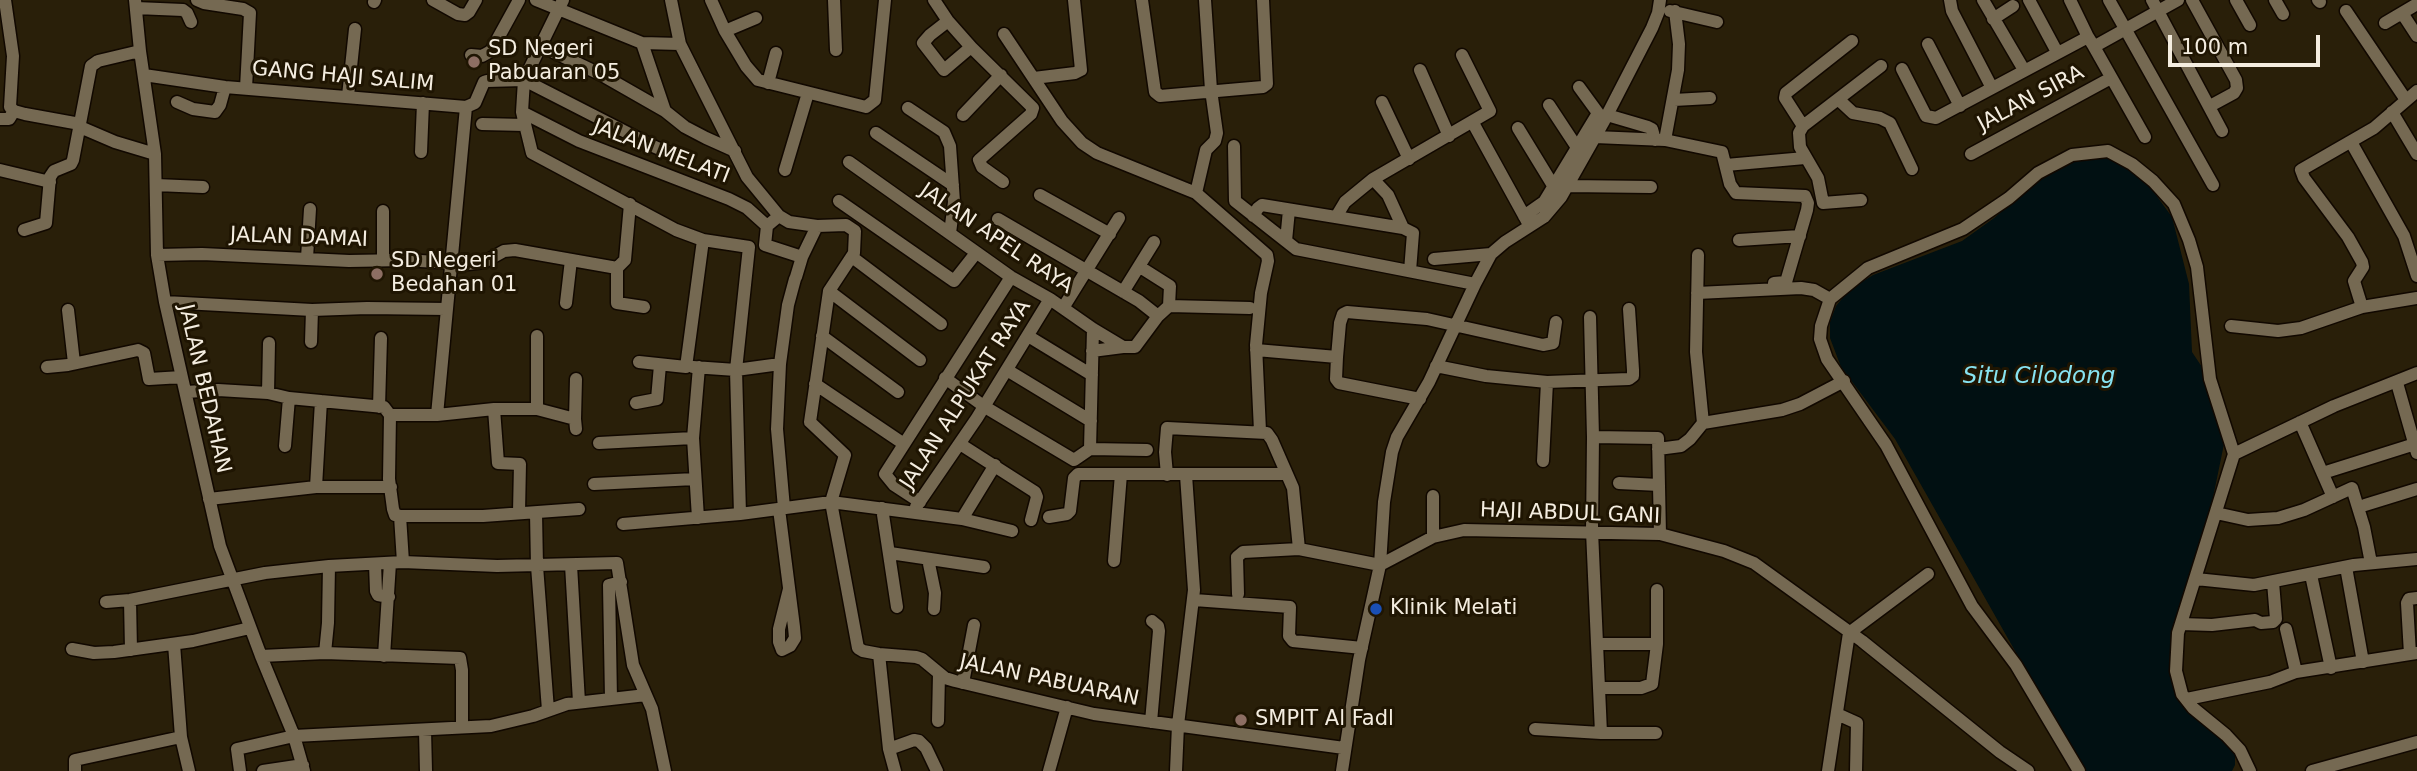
<!DOCTYPE html>
<html>
<head>
<meta charset="utf-8">
<style>
  body { margin:0 }
  #map { position:relative; width:2417px; height:771px; overflow:hidden; background:#291f09; font-family:"DejaVu Sans",sans-serif }
  canvas { display:block }
  .scale { position:absolute; left:2168px; top:35px; width:152px; height:32px; box-sizing:border-box; border:4px solid #f4ede0; border-top:0; padding-left:9px; font-size:21px; line-height:24px; white-space:nowrap; color:#f4ede0; -webkit-text-stroke:5px #1f1502; paint-order:stroke }
</style>
</head>
<body>
<div id="map">
<canvas width="2417" height="771"></canvas>
<div class="scale">100 m</div>
</div>
<script>
const ctx = document.querySelector('canvas').getContext('2d');
ctx.lineJoin = 'round';
function paint(path, color) {
  ctx.fillStyle = color;
  ctx.fill(path, 'evenodd');
}
function toPath(rows) {
  const path = new Path2D();
  for (const r of rows) {
    path.moveTo(r[0], r[1]);
    for (let i = 2; i < r.length; i += 2) path.lineTo(r[i], r[i + 1]);
  }
  return path;
}
function strokePath(path, color, width, dash) {
  ctx.strokeStyle = color;
  ctx.lineWidth = width;
  ctx.lineCap = dash ? 'butt' : 'round';
  ctx.setLineDash(dash || []);
  ctx.stroke(path);
}
function drawText(font, color, halo, rows, align = 'center') {
  ctx.font = font + ' "DejaVu Sans",sans-serif';
  ctx.lineWidth = 6;
  ctx.setLineDash([]);
  ctx.textBaseline = 'middle';
  ctx.strokeStyle = halo;
  ctx.fillStyle = color;
  for (const [text, x, y, turn = 0] of rows) {
    ctx.save();
    ctx.translate(x, y);
    ctx.rotate((+turn || 0) * Math.PI / 180);
    ctx.textAlign = isNaN(turn) ? turn : align;
    if (halo) ctx.strokeText(text, 0, 0);
    ctx.fillText(text, 0, 0);
    ctx.restore();
  }
}
paint(toPath([
  [2109,154,2140,173,2172,217,2189,284,2192,352,2202,367,2221,430,2224,444,2210,512,2174,663,2192,710,2235,753,2235,765,2232,771,2083,771,1895,439,1841,367,1830,338,1830,322,1836,306,1849,290,1873,275,1962,241,1994,218,2041,178,2065,163]
]), '#011012');
const street = toPath([
  [5,0,13,56,10,107,14,111,25,114,80,124],
  [135,0,140,51,155,154,157,255,165,302,220,546,261,656,294,736,304,771],
  [197,0,204,3,243,9,250,13,246,88],
  [433,0,458,14,465,15,469,12,476,0],
  [536,0,642,43,680,44,747,177,779,216,789,222,817,226,846,225,855,231,854,253,829,291,810,422,845,455,831,502,858,648,863,651,879,654,916,657,922,659,945,678,955,681,1094,714,1344,748],
  [563,0,524,80,522,112,532,153,676,230,703,240,686,367,639,362],
  [671,0,680,44],
  [711,0,725,31,746,66,758,80,866,107,875,100,885,0],
  [834,0,836,50],
  [934,0,948,21,971,47,1033,108,1031,114,979,160,982,167,1003,182],
  [1142,0,1155,92,1160,96,1263,87,1267,84,1263,0],
  [1950,0,1952,11,1992,88],
  [1983,0,2024,70],
  [2029,0,2057,52],
  [2070,0,2088,37],
  [2109,0,2213,185],
  [2152,0,2222,131],
  [2192,0,2236,80,2237,88,2234,93,2210,106],
  [2236,0,2250,25],
  [2275,0,2283,14],
  [2318,0,2320,2],
  [374,2,375,0],
  [136,8,183,10,187,13,191,22],
  [1670,11,1717,22],
  [2346,11,2406,100],
  [2402,13,2417,36],
  [1993,19,2013,6],
  [948,21,930,35,923,43,944,70,971,47],
  [2385,23,2417,4],
  [725,31,756,18],
  [1004,34,1062,121,1082,143,1097,153,1196,193,1267,255,1268,261,1261,293,1256,345,1260,431],
  [642,43,665,111],
  [1928,44,1960,106],
  [2093,45,2145,137],
  [541,46,602,75,665,111,685,127,706,138,735,151],
  [471,55,482,56,491,51,519,0],
  [1902,69,1926,116,1936,118,2088,37,2093,45,2097,45,2178,0],
  [1420,70,1449,136],
  [144,75,225,87,466,107,475,103,484,82,487,81,524,80,655,147,687,160],
  [1034,78,1075,73,1081,70,1074,0],
  [768,83,776,53],
  [2417,91,2374,128,2301,170,2304,178,2348,237,2362,262,2363,267,2354,281,2362,307,2417,298],
  [348,96,355,29],
  [1674,100,1710,98],
  [1839,100,1853,113,1880,118,1890,123,1912,169],
  [177,102,193,109,215,112,220,105,225,87],
  [1382,102,1409,159],
  [1549,105,1576,146],
  [908,108,944,132,950,146,954,202,950,233],
  [522,112,579,141,729,199,747,208,767,226,779,216],
  [2392,112,2417,154],
  [963,115,1001,75],
  [1607,115,1648,127,1652,129,1655,140],
  [0,119,9,119,14,111],
  [1473,123,1527,221],
  [482,124,524,125],
  [1803,126,1785,98,1786,93,1852,41],
  [80,127,115,142,155,154],
  [1518,128,1554,187],
  [876,133,953,185],
  [1595,137,1665,140,1722,152,1730,184,1736,193,1805,196,1808,203,1807,210,1786,282,1774,283],
  [1665,140,1678,70,1679,44,1675,11],
  [2351,142,2404,236,2417,276],
  [1234,146,1235,201,1296,249,1475,284],
  [421,152,423,103],
  [1971,154,2111,78],
  [849,162,1011,277,1050,299,1093,329,1123,347],
  [1726,165,1805,158],
  [0,170,50,182],
  [785,170,808,93],
  [1373,179,1388,195,1403,228],
  [156,185,203,187],
  [1567,186,1651,187],
  [1196,193,1206,150,1215,141,1217,133,1211,90,1205,0],
  [1040,195,1110,234],
  [1861,200,1823,203,1818,178,1800,147,1799,133,1803,126,1881,66],
  [839,201,954,281,976,253],
  [1253,216,1258,208,1262,205,1403,228,1413,233,1410,271],
  [1524,216,1544,202,1598,113,1579,87],
  [1336,217,1345,202,1373,179,1490,111,1462,55],
  [998,219,1139,301,1158,316],
  [767,226,765,245,802,257],
  [24,230,46,223,50,177,54,171,71,164,73,160,91,66,98,61,140,51],
  [703,240,749,247,736,370,740,514],
  [1739,240,1800,236],
  [1286,241,1289,210],
  [157,255,202,254,349,261,405,260,468,264,484,262,504,251,515,250,617,268,625,260,630,204],
  [1698,255,1696,352,1703,423],
  [852,257,941,324],
  [307,258,310,209],
  [1434,259,1491,254],
  [383,260,383,211],
  [617,268,617,303,644,307],
  [796,277,802,257,817,226],
  [829,291,920,360],
  [1123,292,1154,242],
  [1697,293,1801,288,1814,290,1830,299,1868,268,1963,229,2009,198,2038,173,2072,155,2108,151,2132,164,2153,181,2174,204,2189,240,2197,267,2210,379,2234,454,2178,633,2176,671,2182,694,2193,708,2226,735,2240,750,2250,771],
  [1830,299,1821,326,1820,339,1827,359,1886,445,1972,606,2016,665,2079,771],
  [165,302,312,310,367,308,446,309],
  [566,303,571,260],
  [1169,306,1250,308],
  [1063,308,1119,218],
  [68,310,74,363],
  [1590,317,1593,437,1592,531,1601,733],
  [2231,326,2278,331,2301,328,2362,307],
  [537,336,537,409],
  [822,336,898,392],
  [1028,336,1092,375],
  [311,342,312,310],
  [1256,350,1337,357,1336,379,1339,383,1420,399],
  [1092,351,1123,347,1135,347,1158,316,1169,306,1170,286,1140,267],
  [1337,357,1340,323,1343,314,1347,312,1427,319,1543,345,1553,343,1556,322],
  [1436,366,1486,376,1547,382,1629,379,1633,376,1633,370,1629,309],
  [47,367,68,365,138,350,144,353,149,379,182,377],
  [693,367,736,370,780,364],
  [1007,370,1091,421],
  [945,378,985,407,1074,460,1090,449],
  [2397,383,2417,453],
  [815,384,904,444],
  [186,392,218,390,268,393,289,398,384,407,390,415,437,415,494,409,537,409,575,419,576,429],
  [268,393,269,343],
  [636,403,657,399,660,365],
  [379,407,381,338],
  [494,409,498,463,520,464,519,512],
  [390,415,389,479,393,509,395,515,400,516],
  [437,415,466,107],
  [575,419,576,379],
  [2300,422,2333,497],
  [1593,437,1658,438,1660,534],
  [599,443,693,438],
  [960,444,1035,492,1037,497,1031,520],
  [285,446,289,398],
  [1090,449,1093,329],
  [1090,449,1147,450],
  [1658,449,1681,446,1690,439,1703,423,1782,410,1800,404,1844,381],
  [2234,454,2334,406,2417,373],
  [1543,461,1547,382],
  [2326,472,2415,444],
  [1167,475,1165,452,1167,428,1267,433,1272,440,1293,488,1299,549],
  [1619,483,1659,485],
  [594,484,695,479],
  [316,487,321,401],
  [209,499,316,487,391,487],
  [920,502,894,485,885,474,1011,277],
  [2365,505,2417,489],
  [916,507,977,418,1050,299],
  [784,508,777,429,780,364,788,305,795,279],
  [882,508,897,607],
  [779,509,794,627,795,638,790,646,782,650,779,642,779,629,789,589],
  [536,513,537,566,548,710],
  [2216,513,2248,520,2278,518,2304,510,2352,488,2364,527,2371,563],
  [1049,517,1067,514,1070,511,1074,478,1078,474,1285,474],
  [698,518,693,438,699,367],
  [962,519,995,465],
  [623,524,740,514,831,502,962,519,1012,531],
  [1433,537,1433,496],
  [890,553,984,567],
  [928,559,935,593,934,609],
  [1114,561,1121,474],
  [403,562,400,516,483,516,579,509],
  [375,564,376,591,378,595,389,597],
  [571,565,579,702],
  [1380,565,1433,537,1464,530,1660,534,1724,551,1754,563,1862,641,2000,752,2028,771],
  [2346,567,2363,662],
  [2311,575,2331,668],
  [2196,579,2254,585,2354,565,2417,559],
  [1238,594,1237,557,1243,552,1299,549,1380,565],
  [130,600,131,650],
  [1194,600,1290,607,1289,636,1293,641,1362,648],
  [106,602,130,600,265,573,329,566,403,562,497,566,617,563,633,665,652,709,665,771],
  [2181,624,2212,625,2255,620,2261,623,2273,622,2276,619,2273,582],
  [2286,629,2296,672],
  [174,644,181,737,189,771],
  [1597,644,1657,644],
  [72,649,94,653,114,652,193,641,250,628],
  [325,653,328,623,329,566],
  [879,654,889,749,895,771],
  [2410,654,2407,603,2409,599,2417,598],
  [261,656,325,653,460,658,462,670,462,727],
  [384,656,390,563],
  [963,683,974,625],
  [1599,688,1641,688,1652,684,1657,644,1657,590],
  [611,699,609,585,621,582],
  [2187,699,2270,682,2296,672,2417,653],
  [1837,714,1857,723,1856,771],
  [938,721,939,674],
  [1151,722,1159,631,1158,626,1152,621],
  [1535,729,1601,733,1656,733],
  [425,730,426,771],
  [889,749,914,740,919,741,926,748,937,771],
  [75,771,75,760,181,737],
  [240,771,237,749,294,736,491,726,533,716,567,704,646,695],
  [263,771,303,765],
  [1049,771,1067,707],
  [1176,771,1178,725,1194,590,1186,475],
  [1342,771,1359,660,1380,565,1384,502,1392,452,1397,437,1429,382,1475,284,1491,254,1505,242,1544,217,1561,197,1604,121,1652,28,1658,13,1660,0],
  [1828,771,1849,633,1928,574],
  [2312,771,2417,742]
]);
strokePath(street, '#110800', 15);
strokePath(street, '#756952', 12);
for (const [x, y, r, color] of [
  [474,62,7,"#8d6e63"],
  [377,274,7,"#8d6e63"],
  [1376,609,7,"#1a4fb4"],
  [1241,720,7,"#8d6e63"]
]) {
  const dot = new Path2D();
  dot.arc(x, y, r, 0, 2 * Math.PI);
  ctx.fillStyle = color;
  ctx.fill(dot);
  strokePath(dot, '#1f1502', 2.5);
}
drawText('21px', '#f4ede0', '#1f1502', [
  ["SD Negeri",488,50],
  ["Pabuaran 05",488,74],
  ["SD Negeri",391,262],
  ["Bedahan 01",391,286],
  ["Klinik Melati",1390,609],
  ["SMPIT Al Fadl",1255,720]
], 'left');
drawText('21px', '#f4ede0', '#1f1502', [
  ["GANG HAJI SALIM",343,77,5],
  ["JALAN SIRA",2031,99,-28],
  ["JALAN MELATI",661,152,21],
  ["JALAN DAMAI",299,238,2],
  ["JALAN APEL RAYA",996,239,34],
  ["JALAN BEDAHAN",204,389,77],
  ["JALAN ALPUKAT RAYA",966,395,-57],
  ["HAJI ABDUL GANI",1570,514,2],
  ["JALAN PABUARAN",1049,681,12]
]);
drawText('italic 23px', '#87e3f1', '#1f1502', [
  ["Situ Cilodong",2039,377]
]);
</script>
</body>
</html>
